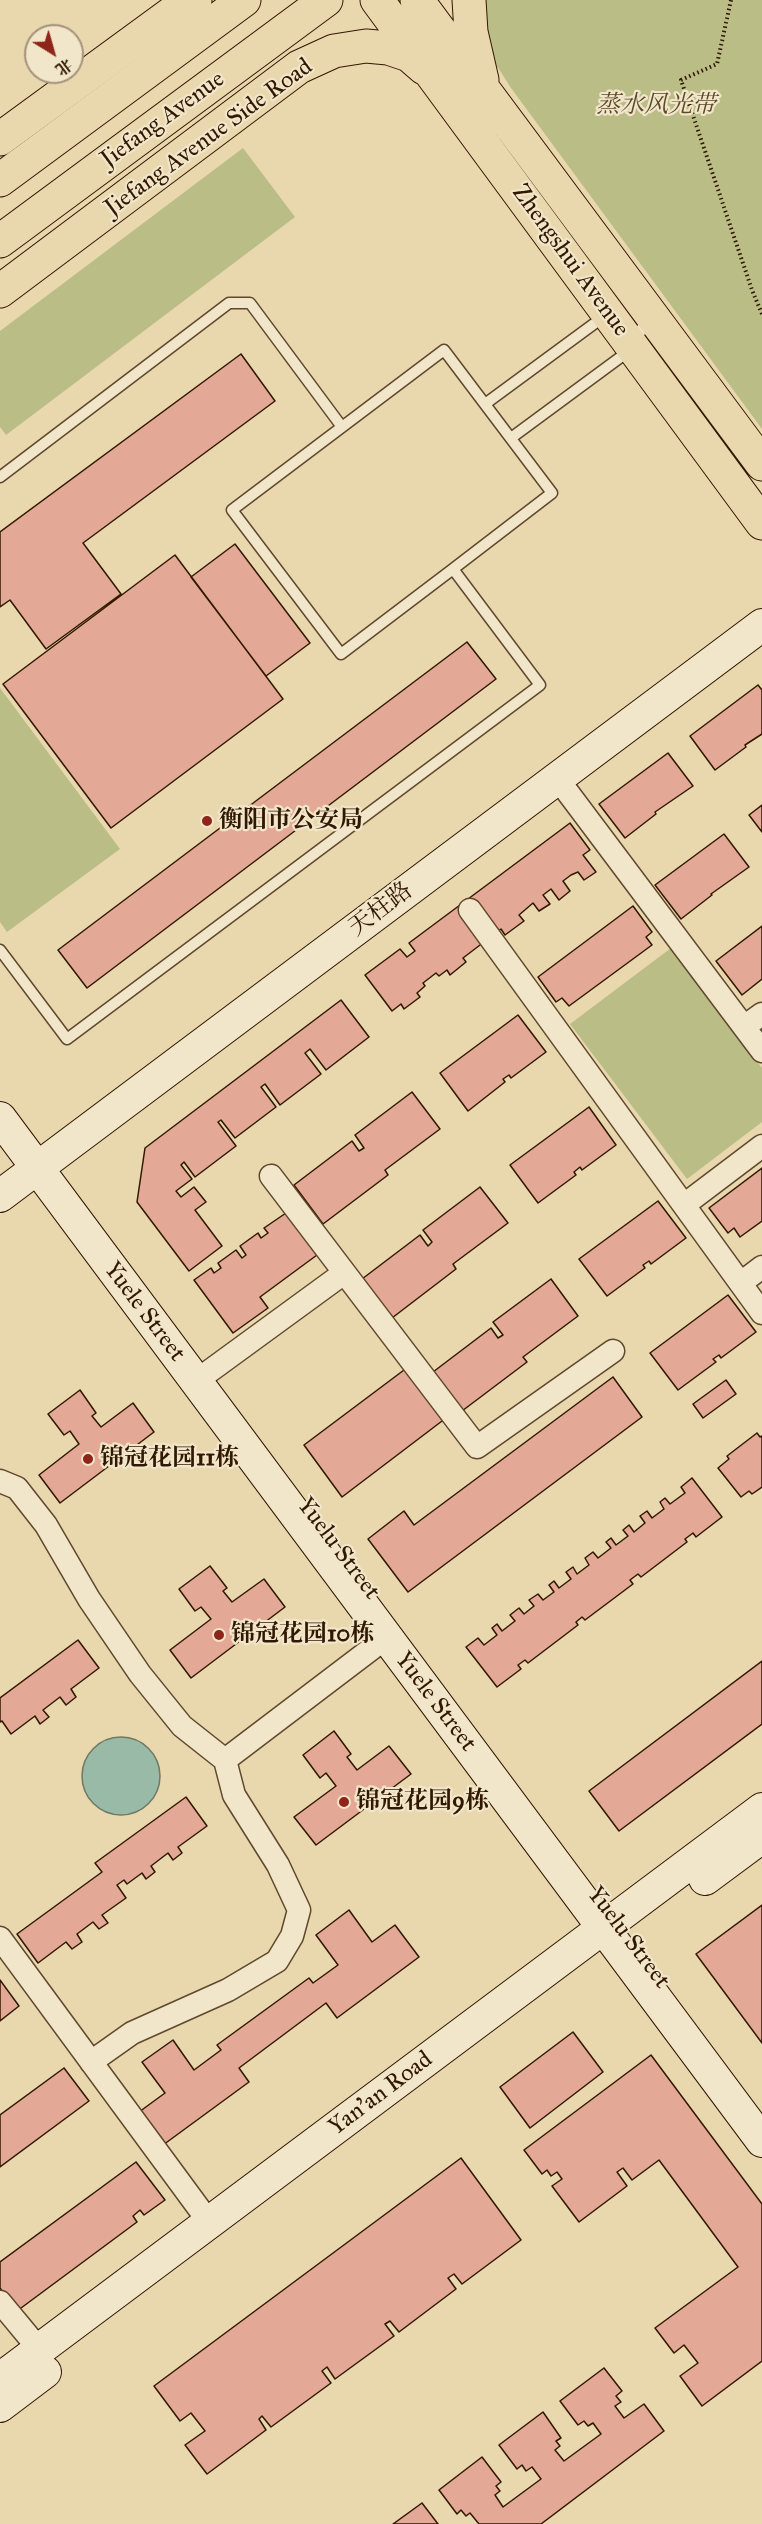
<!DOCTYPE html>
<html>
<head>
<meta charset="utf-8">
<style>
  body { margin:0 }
  #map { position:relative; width:762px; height:2524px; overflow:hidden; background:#e9d7ae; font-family:"IM FELL Great Primer","Noto Serif SC",serif }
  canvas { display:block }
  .north { position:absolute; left:24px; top:24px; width:60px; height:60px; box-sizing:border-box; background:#f1e5ca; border:2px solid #a49379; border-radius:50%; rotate:143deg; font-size:16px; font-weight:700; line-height:24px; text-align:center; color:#311800 }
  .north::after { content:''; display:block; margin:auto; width:21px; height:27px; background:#8f2418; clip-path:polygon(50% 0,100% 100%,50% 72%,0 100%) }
</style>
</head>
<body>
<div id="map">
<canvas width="762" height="2524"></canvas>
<div class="north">北</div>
</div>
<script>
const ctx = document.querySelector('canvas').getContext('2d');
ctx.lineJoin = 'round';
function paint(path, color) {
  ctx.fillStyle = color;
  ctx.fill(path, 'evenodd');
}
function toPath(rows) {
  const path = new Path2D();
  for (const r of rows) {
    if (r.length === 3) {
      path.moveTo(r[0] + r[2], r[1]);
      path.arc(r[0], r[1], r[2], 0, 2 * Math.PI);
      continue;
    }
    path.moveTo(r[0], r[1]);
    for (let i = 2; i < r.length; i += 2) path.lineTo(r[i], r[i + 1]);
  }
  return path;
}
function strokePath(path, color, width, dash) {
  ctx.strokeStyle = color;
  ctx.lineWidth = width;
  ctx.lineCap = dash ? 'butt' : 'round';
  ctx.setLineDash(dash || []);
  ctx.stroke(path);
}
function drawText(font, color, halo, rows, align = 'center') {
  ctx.font = font + ' "IM FELL Great Primer","Noto Serif SC",serif';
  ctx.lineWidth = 4.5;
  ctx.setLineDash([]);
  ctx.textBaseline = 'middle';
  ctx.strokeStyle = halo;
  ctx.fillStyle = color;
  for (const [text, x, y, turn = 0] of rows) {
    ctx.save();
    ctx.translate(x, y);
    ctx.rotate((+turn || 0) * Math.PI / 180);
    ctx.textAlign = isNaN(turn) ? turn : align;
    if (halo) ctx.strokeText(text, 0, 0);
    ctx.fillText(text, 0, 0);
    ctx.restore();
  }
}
paint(toPath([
  [486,0,762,0,762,429,511,88,495,63,487,31],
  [243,148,295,217,6,435,0,427,0,331],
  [0,688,120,849,7,932,0,922],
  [671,948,762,1068,762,1122,687,1179,570,1024]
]), '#bbbd87');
const water = toPath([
  [121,1776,39]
]);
paint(water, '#98baa6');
strokePath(water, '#6f7964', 1.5);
const building = toPath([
  [241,354,275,401,83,543,121,594,46,649,10,600,0,607,0,532,241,354],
  [235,544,310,643,266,676,191,577,235,544],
  [175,555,283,699,111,828,3,684,175,555],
  [467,642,496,679,87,988,58,950,467,642],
  [758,685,762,690,762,734,745,745,746,747,715,770,690,736,758,685],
  [668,753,693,786,655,812,656,814,625,838,599,804,668,753],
  [762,805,762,832,749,815,762,805],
  [570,823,590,850,583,855,596,872,584,880,578,872,571,875,563,881,570,891,559,900,551,889,543,895,550,904,539,911,533,903,519,915,524,921,505,935,501,929,463,958,466,962,450,975,447,970,439,976,436,973,423,983,425,986,417,993,420,997,404,1009,401,1004,392,1011,365,975,400,949,407,957,415,951,409,943,570,823],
  [724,834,749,867,711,894,712,895,681,919,655,885,724,834],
  [633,906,652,932,646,937,652,945,569,1006,562,998,556,1002,538,977,633,906],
  [762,926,762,979,742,995,716,961,762,926],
  [341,1000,369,1037,326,1070,310,1049,305,1053,321,1074,280,1105,265,1084,261,1087,276,1107,235,1138,221,1120,218,1122,236,1146,195,1177,184,1162,181,1165,192,1179,176,1191,181,1197,194,1187,206,1202,195,1210,222,1246,189,1271,137,1202,145,1148,341,1000],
  [518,1015,546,1052,511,1078,509,1075,503,1079,505,1082,468,1111,440,1073,518,1015],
  [412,1092,440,1129,385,1170,388,1175,323,1224,294,1185,352,1141,359,1151,364,1148,355,1135,412,1092],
  [589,1107,616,1145,582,1170,580,1167,574,1172,576,1175,538,1203,510,1165,589,1107],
  [762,1168,762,1221,740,1237,734,1228,728,1233,709,1208,762,1168],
  [480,1187,508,1223,453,1264,456,1269,392,1318,362,1279,420,1235,428,1246,432,1242,423,1230,480,1187],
  [658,1201,686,1238,651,1264,649,1261,643,1265,645,1268,607,1296,579,1259,658,1201],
  [286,1213,317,1255,260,1297,268,1308,233,1333,194,1280,211,1268,214,1273,221,1268,218,1263,236,1250,242,1258,246,1255,240,1246,258,1233,261,1238,268,1233,264,1228,286,1213],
  [551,1279,578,1316,523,1357,527,1362,462,1411,433,1372,491,1328,498,1338,503,1335,493,1322,551,1279],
  [728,1295,756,1332,721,1358,719,1355,713,1359,716,1362,678,1390,650,1353,728,1295],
  [408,1367,446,1418,342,1497,304,1445,408,1367],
  [613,1377,642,1417,408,1592,368,1539,404,1511,414,1525,613,1377],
  [726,1380,736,1394,703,1418,693,1404,726,1380],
  [80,1390,96,1413,92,1416,101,1427,133,1403,154,1432,60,1503,39,1475,79,1444,70,1431,64,1435,48,1414,80,1390],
  [757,1433,760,1437,762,1436,762,1487,752,1494,749,1491,741,1497,718,1468,729,1459,727,1456,757,1433],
  [692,1478,722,1517,696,1537,693,1533,685,1539,687,1542,641,1577,638,1574,630,1580,633,1584,585,1620,582,1617,576,1622,578,1625,528,1663,525,1660,518,1665,521,1669,497,1687,466,1647,478,1638,484,1645,497,1635,492,1628,497,1624,502,1631,515,1621,510,1615,519,1608,524,1614,534,1606,529,1600,538,1594,543,1600,554,1592,549,1585,554,1581,559,1588,571,1579,566,1572,573,1567,577,1574,589,1565,585,1558,593,1552,598,1558,611,1548,606,1542,611,1538,616,1545,628,1536,623,1530,629,1525,634,1532,645,1523,640,1516,647,1511,652,1518,664,1509,660,1502,665,1498,670,1504,685,1493,681,1487,692,1478],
  [210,1566,227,1588,223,1591,232,1602,264,1579,285,1607,191,1678,170,1650,211,1619,201,1607,195,1611,179,1589,210,1566],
  [78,1640,99,1668,71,1689,76,1697,66,1705,60,1697,43,1710,49,1717,40,1724,35,1716,11,1734,2,1721,0,1722,0,1698,78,1640],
  [762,1661,762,1724,619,1831,589,1791,762,1661],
  [334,1731,351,1754,347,1757,357,1770,389,1746,411,1774,316,1845,294,1817,336,1786,326,1773,320,1778,303,1755,334,1731],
  [186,1797,207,1826,178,1847,182,1853,173,1860,168,1853,151,1866,155,1872,146,1879,142,1873,127,1884,124,1880,117,1885,126,1898,102,1915,108,1923,99,1929,93,1922,77,1934,82,1942,72,1949,66,1942,38,1963,17,1934,102,1872,95,1863,186,1797],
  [762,1905,762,2043,696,1954,762,1905],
  [349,1910,372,1942,395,1925,419,1957,337,2018,326,2003,239,2068,249,2082,163,2145,139,2112,165,2093,142,2062,173,2040,194,2070,221,2050,217,2045,309,1978,313,1983,338,1965,316,1935,349,1910],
  [0,1980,19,2006,0,2021,0,1980],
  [573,2032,603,2072,530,2128,500,2087,573,2032],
  [651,2055,762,2204,762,2361,702,2406,680,2376,698,2363,684,2345,674,2353,655,2328,738,2267,659,2160,632,2180,623,2168,617,2172,627,2186,579,2222,552,2186,562,2179,557,2172,551,2176,547,2170,542,2174,524,2150,651,2055],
  [64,2068,89,2101,0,2167,0,2115,64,2068],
  [461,2158,521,2240,462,2284,454,2274,448,2278,456,2289,399,2332,390,2321,385,2324,394,2336,335,2379,327,2367,322,2371,331,2383,271,2427,262,2416,259,2419,266,2430,207,2474,185,2445,205,2431,191,2413,180,2421,154,2386,461,2158],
  [136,2162,165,2200,144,2215,140,2210,133,2216,137,2222,17,2311,0,2288,0,2262,136,2162],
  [604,2368,622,2391,616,2396,621,2402,615,2406,624,2418,644,2404,664,2431,541,2524,479,2524,470,2513,466,2516,461,2510,457,2514,439,2490,482,2457,501,2482,496,2486,500,2491,495,2495,503,2507,541,2479,532,2467,526,2471,522,2465,517,2469,499,2445,543,2412,561,2438,556,2441,560,2446,555,2450,564,2461,601,2434,593,2423,588,2426,584,2421,578,2425,560,2401,604,2368],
  [422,2503,438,2524,393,2524,422,2503]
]);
paint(building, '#e4a996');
strokePath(building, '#311800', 1.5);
const lane = toPath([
  [485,404,606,315],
  [342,427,232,510,341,654,453,569],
  [511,438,633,348,647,317],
  [0,477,229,303,250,303,342,427,444,350,552,493,453,569,540,685,67,1039,0,950]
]);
const street = toPath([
  [557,778,762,1051],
  [470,910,762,1313],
  [744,1027,762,1014],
  [271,1176,477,1447,613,1351],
  [684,1205,762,1146],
  [741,1283,762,1267],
  [207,1373,344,1273],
  [0,1481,17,1488,46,1525,89,1599,140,1674,182,1726,225,1760],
  [0,1938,209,2222],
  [91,2062,132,2033,228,1990,277,1961,292,1936,299,1910,278,1865,234,1795,225,1760,387,1637],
  [0,2302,39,2349]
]);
const secondary = toPath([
  [0,1118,762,2141],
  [0,1196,762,625],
  [705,1879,762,1837],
  [0,2379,762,1809],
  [0,2406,45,2372]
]);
const primary = toPath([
  [377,0,762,523],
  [417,0,762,464],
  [469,0,471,32,482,80],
  [0,139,190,0],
  [0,291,299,67,334,51,366,46,388,48,409,55,424,68]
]);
const highway = toPath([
  [158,53,195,0],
  [0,180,244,0],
  [0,241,326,0]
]);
strokePath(lane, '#5f482c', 13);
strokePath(street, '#5f482c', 25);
strokePath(secondary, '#311800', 34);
strokePath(primary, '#311800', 35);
strokePath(highway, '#311800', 35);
strokePath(toPath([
  [731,0,717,64,681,80,752,290,762,314]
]), '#311800', 4, [1.5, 3]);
strokePath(lane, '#f1e5ca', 10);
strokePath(street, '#f1e5ca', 22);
strokePath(secondary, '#f1e5ca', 32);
strokePath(primary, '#e9d7ae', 33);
strokePath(highway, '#e9d7ae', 33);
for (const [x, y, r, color] of [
  [207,821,6,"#8f2418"],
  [88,1459,6,"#8f2418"],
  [219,1635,6,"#8f2418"],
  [344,1802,6,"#8f2418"]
]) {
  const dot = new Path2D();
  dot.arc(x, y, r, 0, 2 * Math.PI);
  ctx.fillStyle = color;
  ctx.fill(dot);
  strokePath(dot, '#f1e5ca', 2);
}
drawText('italic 24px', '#5a4a28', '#f1e5ca', [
  ["蒸水风光带",656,106]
]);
drawText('24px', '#311800', '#f1e5ca', [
  ["Jiefang Avenue",163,120,-36],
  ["Jiefang Avenue Side Road",209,138,-36],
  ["Zhengshui Avenue",570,261,54],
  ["天柱路",381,910,-37],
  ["Yuele Street",144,1312,53],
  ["Yuelu Street",338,1549,53],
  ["Yuele Street",435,1702,53],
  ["Yuelu Street",628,1938,53],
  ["Yan'an Road",381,2094,-37]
]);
drawText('bold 24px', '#311800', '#f1e5ca', [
  ["衡阳市公安局",219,821],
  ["锦冠花园11栋",100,1459],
  ["锦冠花园10栋",231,1635],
  ["锦冠花园9栋",356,1802]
], 'left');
</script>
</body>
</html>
